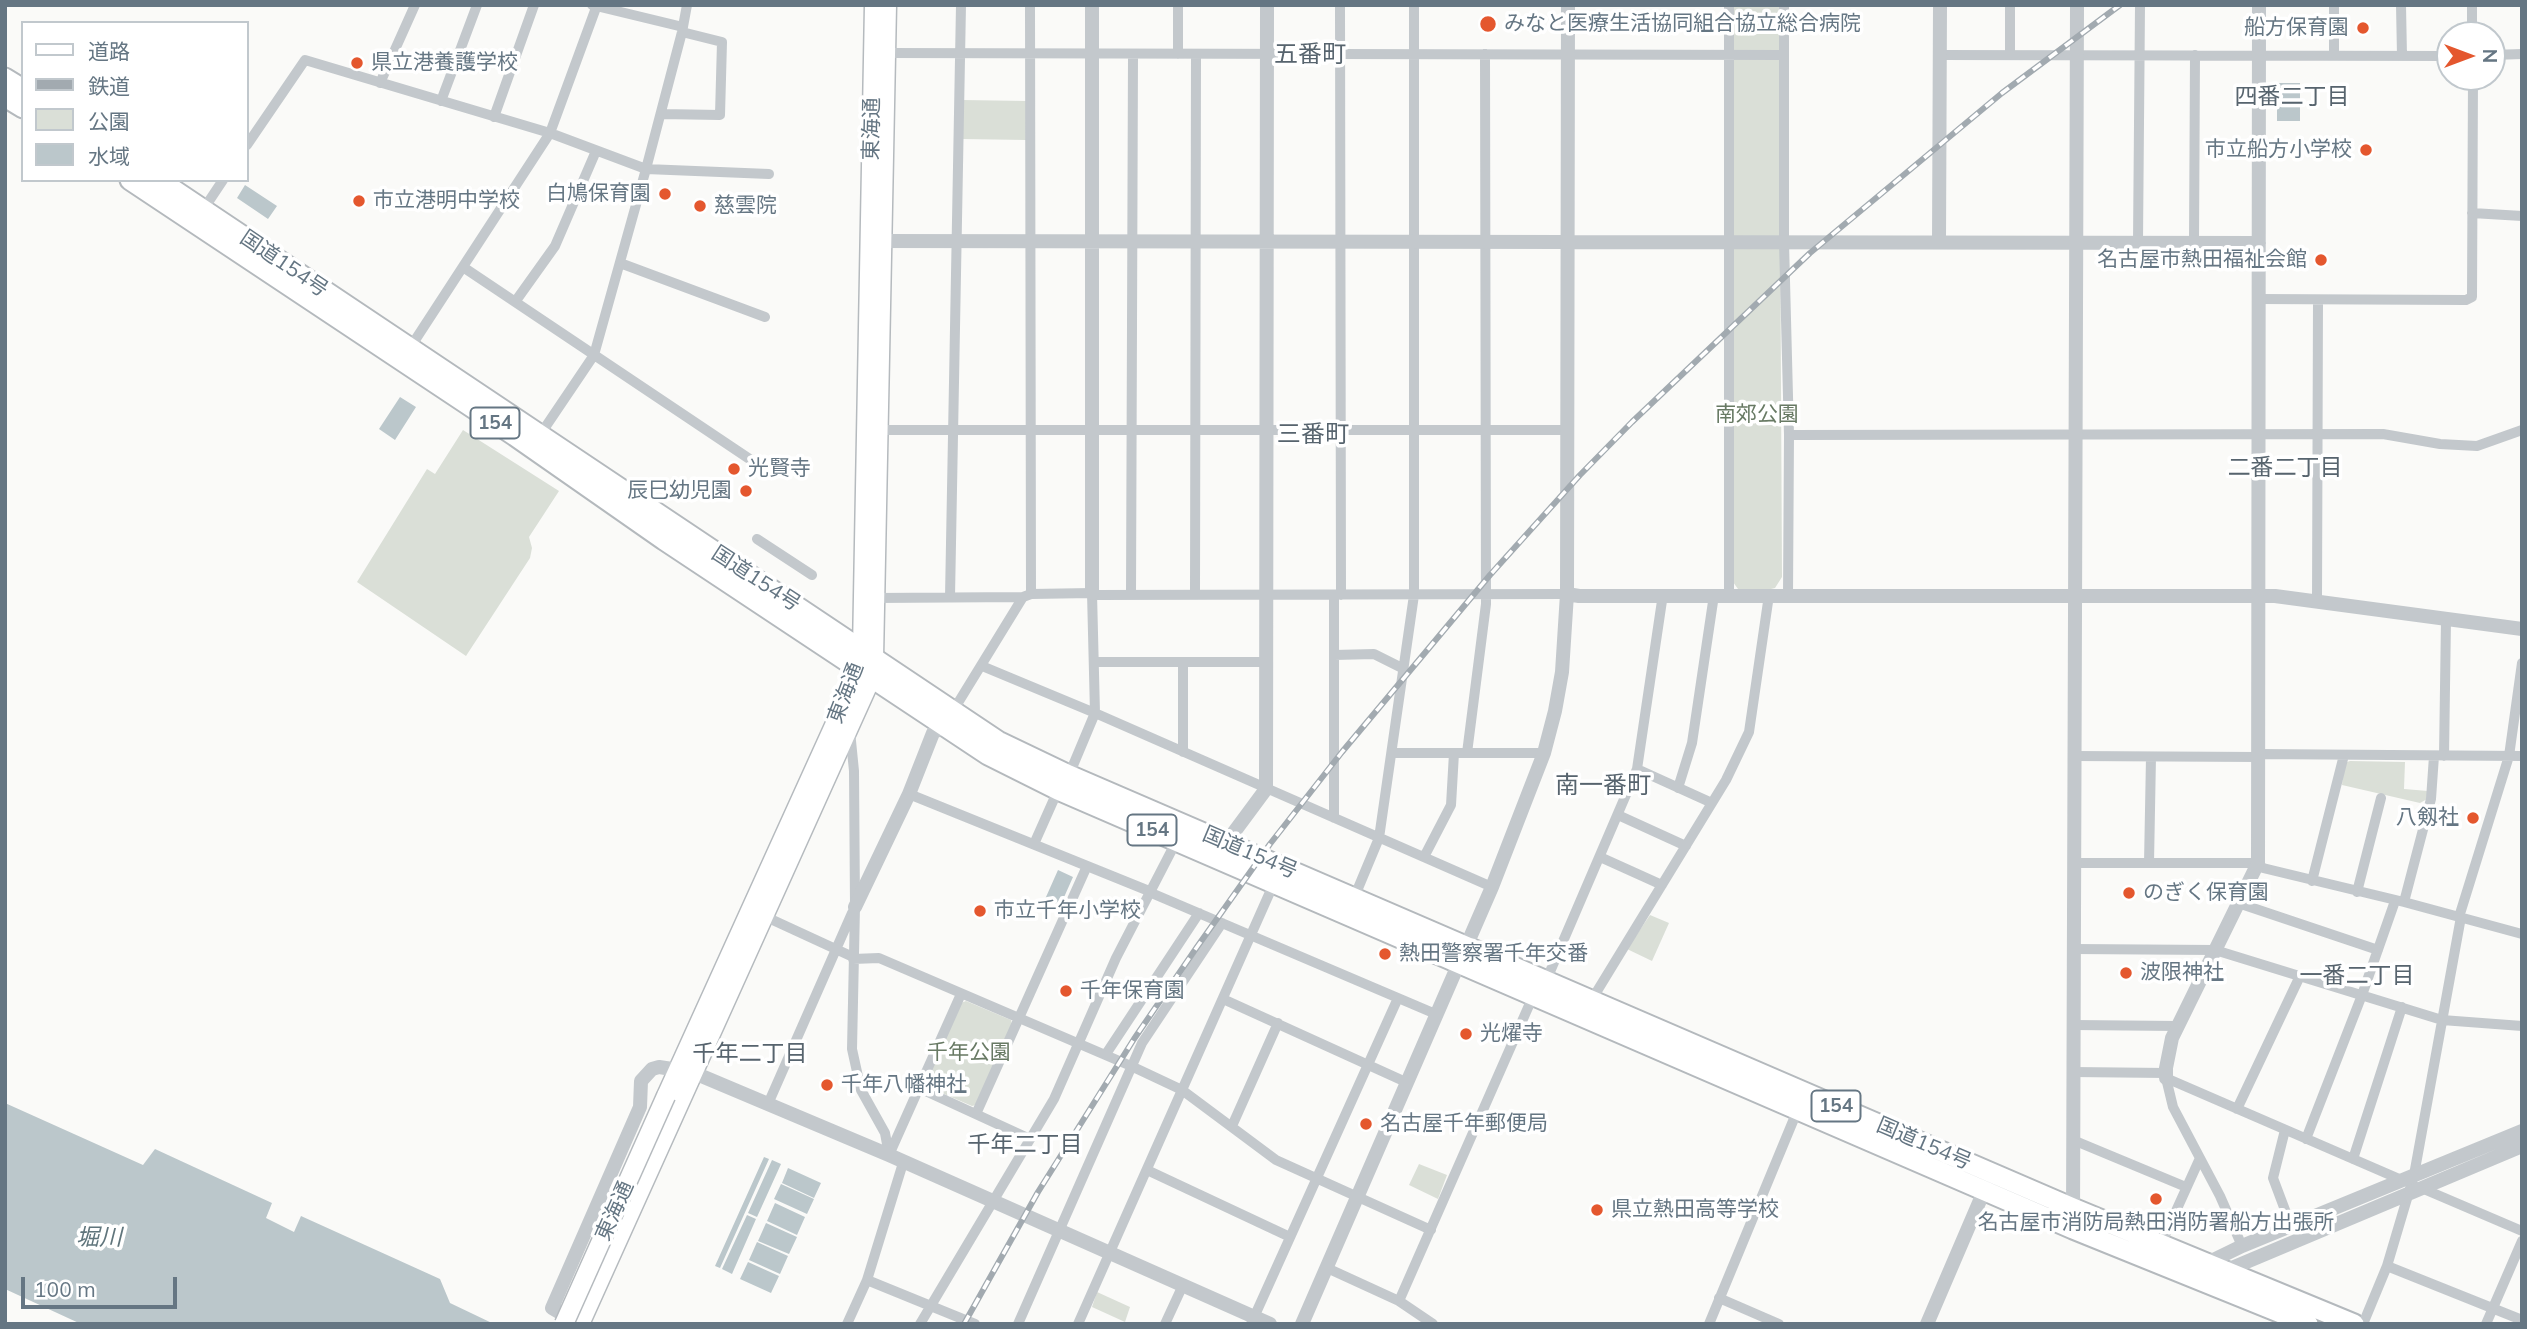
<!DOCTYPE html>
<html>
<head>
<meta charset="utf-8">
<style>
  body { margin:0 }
  #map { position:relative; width:2527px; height:1329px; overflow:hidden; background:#fafaf8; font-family:Mulish,"Noto Sans JP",sans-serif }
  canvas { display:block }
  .frame { position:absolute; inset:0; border:7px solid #657683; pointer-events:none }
  .legend { position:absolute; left:21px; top:21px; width:228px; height:161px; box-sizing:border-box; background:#fff; border:2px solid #c1c8cd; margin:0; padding:9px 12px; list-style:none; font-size:21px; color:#657683 }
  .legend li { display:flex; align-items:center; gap:14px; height:35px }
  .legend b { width:35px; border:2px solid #c1c8cd }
  .north { position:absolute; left:2436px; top:21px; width:70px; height:70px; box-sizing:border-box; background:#fff; border:2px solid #c1c8cd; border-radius:50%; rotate:90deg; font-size:19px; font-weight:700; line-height:28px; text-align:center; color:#657683 }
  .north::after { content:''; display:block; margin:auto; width:24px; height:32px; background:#e4572e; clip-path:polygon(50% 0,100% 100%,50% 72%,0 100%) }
  .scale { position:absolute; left:21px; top:1277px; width:156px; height:32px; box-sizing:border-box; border:4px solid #657683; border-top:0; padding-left:9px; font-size:21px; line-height:24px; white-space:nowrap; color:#657683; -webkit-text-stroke:5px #fff; paint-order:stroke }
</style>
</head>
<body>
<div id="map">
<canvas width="2527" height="1329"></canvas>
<div class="frame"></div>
<ul class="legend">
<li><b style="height:9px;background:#fff"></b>道路</li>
<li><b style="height:9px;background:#a2aab0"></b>鉄道</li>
<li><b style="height:19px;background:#dadfd7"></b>公園</li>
<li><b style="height:19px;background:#bbc7cb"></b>水域</li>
</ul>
<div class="north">N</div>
<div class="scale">100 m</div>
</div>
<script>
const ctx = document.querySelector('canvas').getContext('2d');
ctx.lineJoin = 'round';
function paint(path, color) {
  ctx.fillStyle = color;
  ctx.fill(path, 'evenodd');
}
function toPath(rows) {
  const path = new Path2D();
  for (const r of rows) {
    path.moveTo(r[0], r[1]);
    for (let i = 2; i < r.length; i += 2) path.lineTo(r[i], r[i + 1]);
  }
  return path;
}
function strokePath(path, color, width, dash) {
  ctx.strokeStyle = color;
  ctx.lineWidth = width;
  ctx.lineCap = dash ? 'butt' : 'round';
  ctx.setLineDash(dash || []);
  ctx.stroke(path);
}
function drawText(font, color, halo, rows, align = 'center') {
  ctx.font = font + ' Mulish,"Noto Sans JP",sans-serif';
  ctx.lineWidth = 7;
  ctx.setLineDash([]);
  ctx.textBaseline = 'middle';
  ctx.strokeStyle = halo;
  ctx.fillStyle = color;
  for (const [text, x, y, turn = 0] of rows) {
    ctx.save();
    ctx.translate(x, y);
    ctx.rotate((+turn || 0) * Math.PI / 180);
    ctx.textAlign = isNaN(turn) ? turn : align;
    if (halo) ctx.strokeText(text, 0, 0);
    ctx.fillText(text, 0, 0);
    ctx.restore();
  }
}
paint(toPath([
  [1734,5,1779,5,1782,577,1775,588,1771,589,1738,589,1733,582],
  [962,100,1027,101,1026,140,962,139],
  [463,430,559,491,529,537,532,548,530,558,466,656,357,582,427,469,435,474],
  [2350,761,2405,762,2404,789,2428,791,2427,799,2420,803,2342,785,2344,763],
  [1650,915,1669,923,1652,961,1627,949],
  [966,1001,1011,1020,1012,1024,976,1105,972,1106,928,1087,926,1082,961,1003],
  [1419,1164,1447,1175,1438,1199,1409,1185],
  [1097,1292,1130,1307,1125,1322,1092,1307]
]), '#dadfd7');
paint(toPath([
  [2277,83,2300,83,2300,121,2277,121],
  [245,185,277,206,268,219,237,198],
  [400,397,416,407,395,440,379,429],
  [1058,870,1073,877,1057,913,1042,906],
  [5,1103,143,1165,155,1149,272,1203,266,1218,294,1232,301,1216,440,1279,450,1303,494,1324,81,1324,5,1289],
  [764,1157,769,1159,720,1268,715,1266],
  [772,1160,781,1164,757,1217,748,1213],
  [788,1168,821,1183,814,1198,782,1183],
  [781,1184,814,1199,807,1214,774,1199],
  [775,1203,805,1217,797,1235,767,1221],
  [747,1215,756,1219,732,1274,722,1269],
  [766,1223,797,1237,789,1254,758,1241],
  [757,1242,788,1256,780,1274,749,1260],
  [748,1262,779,1276,771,1293,740,1279]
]), '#bbc7cb');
const primary = toPath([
  [666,1096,847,697,858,670,862,650,874,5],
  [580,1324,871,679,874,658,887,5]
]);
const trunk = toPath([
  [5,78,23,89],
  [5,97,23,108],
  [130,180,515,436,664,540,988,755,1058,790,2073,1229,2308,1324],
  [159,180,998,741,1069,775,2073,1208,2354,1324]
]);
strokePath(primary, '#b5babe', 21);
strokePath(trunk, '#b4b9bd', 23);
strokePath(toPath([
  [592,5,683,27],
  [1030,5,1031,594],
  [1340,5,1341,595],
  [1784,5,1784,242,1789,435,1788,595],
  [2010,5,2010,55],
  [2401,5,2402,56],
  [2472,5,2472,35],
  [886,53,1784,55],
  [1178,54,1178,5],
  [1940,55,2450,56],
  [2492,55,2522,54],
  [2334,56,2334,5],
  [380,83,415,5],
  [441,101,477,5],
  [661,114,720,115,722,42,682,32],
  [494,117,534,5],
  [247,145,305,60,550,133,646,169,769,174],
  [203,210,223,180],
  [2472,213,2522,216],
  [2138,242,2140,5],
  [2194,242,2195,55],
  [620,263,765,317],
  [463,267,760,466],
  [2259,299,2466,300,2472,297,2473,77],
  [515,302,555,246,596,151],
  [408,351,550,133,597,5],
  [879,430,1568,430],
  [540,435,594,355,646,169,682,32,687,5],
  [1789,435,2383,434,2440,444,2477,446,2522,430],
  [757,539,812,575],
  [1094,595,1567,594],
  [1131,595,1133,54],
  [1195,595,1196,54],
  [1729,595,1729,5],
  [950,597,961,5],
  [876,598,1023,597,1031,594,1092,593,1095,713,1069,775],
  [2317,601,2318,300],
  [1334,655,1374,654,1404,669],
  [1094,662,1267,662],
  [982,666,1095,713,1492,887],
  [953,711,1023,597],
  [850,731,854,771,855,907,852,1049,861,1090,885,1133,889,1155],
  [1183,752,1183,662],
  [1392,753,1544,753],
  [1467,753,1486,604,1485,54],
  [2258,754,2522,756],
  [2074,756,2258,757],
  [2444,756,2446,619],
  [1637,769,1712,803],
  [1678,788,1692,743,1714,595],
  [909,794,1149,891],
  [1618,815,1686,846],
  [1334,818,1334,595],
  [1034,844,1058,790],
  [1424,857,1451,805,1454,753],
  [1600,857,1662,885],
  [2074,863,2258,863,2263,868,2404,902,2522,934],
  [2149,863,2151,757],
  [2312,881,2344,755],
  [1149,892,1438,1015],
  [2357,892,2381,798],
  [1354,898,1379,838,1414,595,1414,5],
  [2404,902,2431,799,2434,756],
  [2238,903,2378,950],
  [764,916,853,957],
  [2459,917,2509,756,2522,663],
  [2074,949,2215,950,2442,1020,2522,1026],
  [853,959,879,958,1131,1066,1182,1090,1276,1160,1431,1230],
  [1546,981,1637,769,1663,594],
  [1223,999,1408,1083],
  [1591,1001,1726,780,1749,732,1769,595],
  [2074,1025,2177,1026],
  [1106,1054,1199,913],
  [2073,1072,2166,1073],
  [2166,1078,2404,1181],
  [2166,1078,2173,1107,2220,1196,2242,1246],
  [919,1088,1030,1139],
  [768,1104,852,913],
  [2237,1109,2300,976],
  [976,1114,1087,866],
  [1232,1126,1278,1023],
  [2285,1130,2273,1178,2291,1226],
  [2306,1139,2362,995,2395,901],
  [2073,1140,2186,1187],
  [889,1155,961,994],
  [2353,1159,2402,1007],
  [1147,1170,1290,1237],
  [2419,1187,2522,1231],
  [2161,1244,2200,1158],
  [2387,1266,2522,1320],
  [1327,1268,1399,1301,1433,1324],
  [867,1280,975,1324],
  [1719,1298,1779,1324],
  [1399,1301,1534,994],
  [847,1324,867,1280,903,1163],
  [920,1324,1054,1099,1116,958,1177,840],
  [1018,1324,1142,1043,1222,923],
  [1078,1324,1274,883],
  [1165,1324,1183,1285],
  [1251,1324,1398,998],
  [1709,1324,1798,1109],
  [2363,1324,2387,1266,2414,1175,2461,917],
  [2486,1324,2522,1241]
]), '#c3c8cc', 10);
strokePath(toPath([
  [875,241,2259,243],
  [1939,242,1940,5],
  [1092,593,1092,5],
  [1567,594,1579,596,2275,596,2522,629],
  [1226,843,1266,789,1267,5],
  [855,907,909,794,933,733,943,726],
  [2166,1078,2166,1068,2172,1038,2258,863,2259,5],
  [2073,1217,2077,5],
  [2201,1266,2242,1246,2522,1131],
  [2220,1273,2522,1146],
  [576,1322,552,1308,640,1107,641,1081,652,1069,659,1067,692,1072,889,1155,1270,1324],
  [1302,1324,1492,887,1544,753,1555,711,1562,672,1567,594,1568,5],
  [1927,1324,1987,1184]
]), '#c3c8cc', 14);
strokePath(primary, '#fff', 18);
strokePath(trunk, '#fff', 19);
const rail = toPath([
  [964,1324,1038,1192,1134,1039,1197,947,1270,844,1342,752,1490,575,1580,475,1632,422,1810,253,2002,93,2120,5]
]);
strokePath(rail, '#a2aab0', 6);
strokePath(rail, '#fff', 3.5, [10]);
const primaryBridge = toPath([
  [564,1324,666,1096]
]);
strokePath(primaryBridge, '#b5babe', 21, []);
strokePath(primaryBridge, '#fff', 18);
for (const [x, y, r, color] of [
  [1488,24,9,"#e4572e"],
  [2363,28,7,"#e4572e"],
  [357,63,7,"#e4572e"],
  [2366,150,7,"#e4572e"],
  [665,194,7,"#e4572e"],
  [359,201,7,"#e4572e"],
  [700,206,7,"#e4572e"],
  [2321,260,7,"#e4572e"],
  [734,469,7,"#e4572e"],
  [746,491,7,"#e4572e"],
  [2473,818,7,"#e4572e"],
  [2129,893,7,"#e4572e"],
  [980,911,7,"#e4572e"],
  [1385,954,7,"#e4572e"],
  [2126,973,7,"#e4572e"],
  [1066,991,7,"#e4572e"],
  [1466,1034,7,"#e4572e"],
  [827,1085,7,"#e4572e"],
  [1366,1124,7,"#e4572e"],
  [2156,1199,7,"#e4572e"],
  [1597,1210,7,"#e4572e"]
]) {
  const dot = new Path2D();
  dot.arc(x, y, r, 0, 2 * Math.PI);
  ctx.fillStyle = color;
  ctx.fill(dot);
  strokePath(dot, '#fff', 2.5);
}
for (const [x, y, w] of [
  [495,423,49],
  [1152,830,49],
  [1836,1106,49]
]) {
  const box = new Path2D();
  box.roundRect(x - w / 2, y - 15.5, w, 31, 5);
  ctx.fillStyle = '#fff';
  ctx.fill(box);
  strokePath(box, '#657683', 2);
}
drawText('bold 19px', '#657683', null, [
  ["154",495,423],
  ["154",1152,830],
  ["154",1836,1106]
]);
drawText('21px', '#657683', '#fff', [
  ["みなと医療生活協同組合協立総合病院",1504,24],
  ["船方保育園",2349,28,"right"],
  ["県立港養護学校",371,63],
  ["市立船方小学校",2352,150,"right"],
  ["白鳩保育園",651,194,"right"],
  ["市立港明中学校",373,201],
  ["慈雲院",714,206],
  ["名古屋市熱田福祉会館",2307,260,"right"],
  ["光賢寺",748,469],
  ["辰巳幼児園",732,491,"right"],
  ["八剱社",2459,818,"right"],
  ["のぎく保育園",2143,893],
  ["市立千年小学校",994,911],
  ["熱田警察署千年交番",1399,954],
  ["波限神社",2140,973],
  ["千年保育園",1080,991],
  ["光燿寺",1480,1034],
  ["千年八幡神社",841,1085],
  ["名古屋千年郵便局",1380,1124],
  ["県立熱田高等学校",1611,1210],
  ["名古屋市消防局熱田消防署船方出張所",2156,1223,"center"]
], 'left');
drawText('21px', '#657683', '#fff', [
  ["東海通",872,129,-89],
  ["国道154号",284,264,34],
  ["国道154号",756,579,33],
  ["東海通",846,693,-69],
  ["国道154号",1250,853,23],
  ["国道154号",1924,1144,23],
  ["東海通",615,1211,-66]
]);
drawText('21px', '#687a64', '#fff', [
  ["南郊公園",1757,415],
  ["千年公園",969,1053]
]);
drawText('23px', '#57646e', '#fff', [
  ["四番二丁目",2292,97],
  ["二番二丁目",2285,468],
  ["一番二丁目",2357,976],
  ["千年二丁目",750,1054],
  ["千年二丁目",1025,1145]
]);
drawText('italic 23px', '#60757c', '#fff', [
  ["堀川",99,1238]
]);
drawText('24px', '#57646e', '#fff', [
  ["五番町",1310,55],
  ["三番町",1313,435],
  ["南一番町",1603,786]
]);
</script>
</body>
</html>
